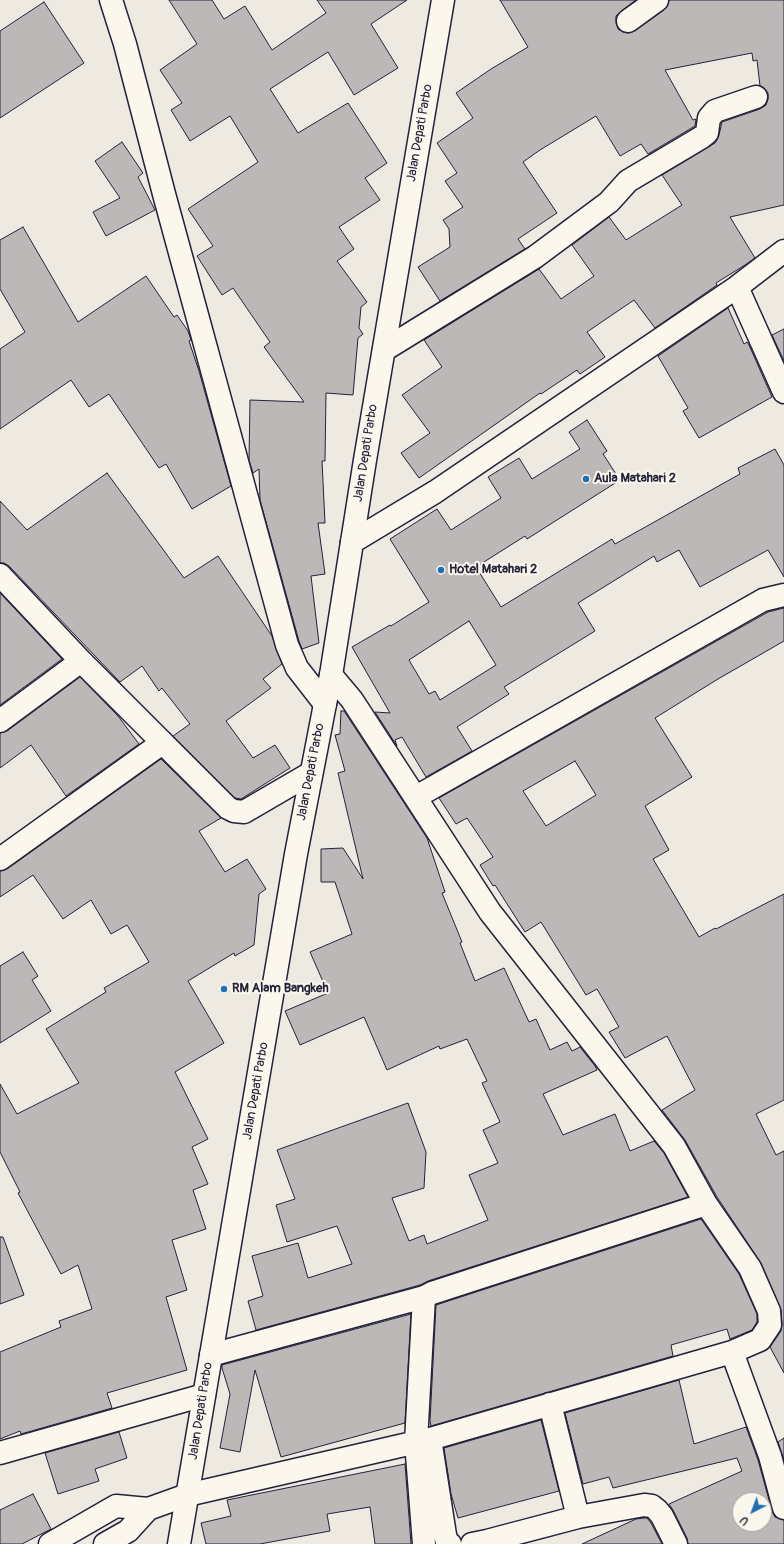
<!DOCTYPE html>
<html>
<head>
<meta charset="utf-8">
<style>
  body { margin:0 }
  #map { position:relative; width:784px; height:1544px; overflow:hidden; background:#eeeae2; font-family:Pangolin,sans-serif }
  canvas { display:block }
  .north { position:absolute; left:732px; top:1492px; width:40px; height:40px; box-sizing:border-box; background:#fbf7ec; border:1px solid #a4a2a5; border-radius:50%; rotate:222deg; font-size:11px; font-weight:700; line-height:16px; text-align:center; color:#22223b }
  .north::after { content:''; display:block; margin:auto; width:14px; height:18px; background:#1f6fb2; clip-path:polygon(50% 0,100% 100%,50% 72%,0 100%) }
</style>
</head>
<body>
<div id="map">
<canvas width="784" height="1544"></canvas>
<div class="north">U</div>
</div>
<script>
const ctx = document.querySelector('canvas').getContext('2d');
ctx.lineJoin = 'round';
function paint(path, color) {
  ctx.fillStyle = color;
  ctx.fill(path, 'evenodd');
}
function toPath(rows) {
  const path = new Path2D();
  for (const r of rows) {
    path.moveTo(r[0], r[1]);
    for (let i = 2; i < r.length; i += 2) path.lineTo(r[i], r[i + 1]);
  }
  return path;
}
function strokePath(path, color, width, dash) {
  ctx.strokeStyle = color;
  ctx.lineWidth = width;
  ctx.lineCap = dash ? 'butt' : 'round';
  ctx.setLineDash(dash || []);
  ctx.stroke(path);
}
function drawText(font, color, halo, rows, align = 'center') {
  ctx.font = font + ' Pangolin,sans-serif';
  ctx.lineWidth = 4;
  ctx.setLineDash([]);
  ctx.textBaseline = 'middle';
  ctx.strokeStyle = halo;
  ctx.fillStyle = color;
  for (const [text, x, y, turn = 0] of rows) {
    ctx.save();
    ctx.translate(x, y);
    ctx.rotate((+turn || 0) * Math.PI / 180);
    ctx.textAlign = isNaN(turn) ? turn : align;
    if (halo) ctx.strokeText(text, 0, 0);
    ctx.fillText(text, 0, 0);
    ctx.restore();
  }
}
const building = toPath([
  [169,0,212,0,224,19,245,6,272,50,326,13,317,0,407,0,371,24,398,68,354,95,328,52,270,89,298,133,348,103,387,163,365,178,380,200,339,227,354,249,337,261,367,302,361,307,359,328,363,334,358,338,353,395,326,393,325,461,322,461,325,523,318,523,325,574,311,576,319,643,302,649,299,641,260,500,259,469,253,473,249,460,250,400,304,402,264,347,270,342,233,288,222,295,197,256,213,246,188,209,258,162,230,116,190,141,171,110,182,103,160,70,197,44,169,0],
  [500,0,636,0,621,11,616,16,616,23,618,29,623,32,629,33,635,31,664,10,668,5,669,0,784,0,784,205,730,217,755,258,745,265,716,283,717,285,655,328,634,300,587,332,605,357,580,374,577,370,541,394,540,393,419,478,401,453,430,433,402,395,442,367,424,340,539,269,561,299,594,276,572,245,609,217,626,240,682,205,662,175,715,143,719,135,722,122,760,109,766,105,768,99,768,93,764,88,760,86,757,60,753,61,752,53,665,70,693,120,696,119,695,126,648,154,641,144,620,156,596,116,540,150,523,162,557,213,518,239,525,249,440,301,418,267,450,247,449,229,443,220,463,207,445,181,457,173,437,143,473,118,456,93,491,69,528,47,500,0],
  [44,2,84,63,0,118,0,31,44,2],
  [122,142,143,173,138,177,155,210,106,236,93,212,120,198,95,161,122,142],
  [23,227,78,322,146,276,174,317,177,315,188,331,191,340,189,341,199,371,231,486,192,509,166,464,159,468,109,394,89,407,71,380,0,429,0,349,25,332,0,289,0,240,23,227],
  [728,308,744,344,747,342,749,345,772,397,699,438,683,411,688,408,658,356,728,308],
  [784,329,784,361,772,335,784,329],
  [587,420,607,451,603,454,620,480,527,539,525,536,476,567,501,607,612,539,615,544,740,474,738,468,775,449,784,465,784,577,768,550,700,587,679,550,657,562,654,556,578,603,595,631,504,687,509,694,457,727,472,751,426,777,402,737,395,740,397,746,375,712,390,713,352,647,390,625,391,626,429,602,390,539,437,509,451,530,501,498,488,477,519,458,532,479,580,449,569,432,587,420],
  [469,621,496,665,440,700,435,691,429,694,409,660,469,621],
  [107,473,184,578,218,556,272,636,282,664,263,679,271,688,226,721,253,758,275,745,290,768,241,799,235,798,173,736,190,724,162,688,159,691,142,666,120,682,9,566,4,563,0,563,0,501,27,530,107,473],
  [0,593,62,659,0,705,0,593],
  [784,608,784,641,718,679,655,718,692,777,645,806,669,850,653,859,699,937,715,928,716,929,784,894,784,1100,756,1114,776,1155,784,1151,784,1373,770,1347,781,1331,782,1324,781,1310,761,1263,717,1197,685,1140,662,1110,695,1090,667,1036,625,1058,609,1032,619,1027,597,989,586,995,541,922,525,932,495,885,493,886,480,865,493,857,467,818,456,824,439,798,768,612,784,608],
  [575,761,596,795,546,826,523,791,575,761],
  [80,677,118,716,139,744,66,796,31,745,0,768,0,733,7,731,80,677],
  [341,711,344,711,427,838,445,892,442,893,462,942,460,943,475,981,504,968,529,1022,536,1019,550,1050,567,1042,572,1051,580,1047,595,1066,597,1070,543,1094,563,1135,615,1114,630,1151,654,1141,664,1153,688,1197,428,1281,420,1285,256,1330,248,1301,263,1296,252,1256,298,1243,308,1278,352,1264,337,1226,287,1242,276,1205,295,1199,277,1150,408,1103,426,1152,424,1188,392,1198,409,1241,424,1235,427,1244,488,1220,469,1175,498,1163,483,1130,500,1122,482,1083,487,1081,467,1039,440,1049,439,1046,387,1070,364,1017,300,1045,285,1011,328,993,310,952,352,934,335,882,321,882,321,849,343,848,363,879,338,773,345,771,335,735,340,734,341,711],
  [161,759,221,818,199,831,225,872,247,859,266,889,259,894,254,945,235,956,234,953,188,981,224,1043,175,1072,208,1139,192,1147,208,1184,193,1190,206,1229,172,1240,187,1290,166,1297,187,1370,107,1393,112,1408,21,1434,20,1431,0,1439,0,1352,61,1327,59,1321,92,1309,78,1265,61,1274,18,1193,20,1192,0,1152,0,1084,17,1114,79,1083,46,1029,106,992,104,988,149,962,127,925,111,934,91,900,63,919,33,875,0,897,0,871,7,869,161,759],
  [23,952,38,976,32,980,51,1011,0,1043,0,966,23,952],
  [701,1219,739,1274,757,1314,757,1322,752,1330,730,1339,727,1329,671,1345,673,1356,431,1426,430,1421,436,1305,701,1219],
  [0,1237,3,1237,24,1295,0,1304,0,1237],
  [411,1314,405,1423,281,1457,255,1370,240,1452,220,1448,230,1394,222,1368,222,1365,411,1314],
  [679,1380,694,1444,746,1427,758,1460,772,1511,775,1517,784,1520,784,1544,688,1544,687,1538,673,1510,669,1504,742,1471,737,1458,613,1488,609,1477,583,1484,565,1413,679,1380],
  [740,1500,764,1500,764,1524,740,1524,740,1500],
  [541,1420,559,1491,458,1518,451,1494,444,1448,541,1420],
  [119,1432,127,1458,95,1469,99,1481,58,1494,45,1453,119,1432],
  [784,1438,784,1460,778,1442,784,1438],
  [405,1464,411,1544,375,1544,370,1507,327,1514,330,1531,260,1544,206,1544,201,1523,231,1516,227,1500,405,1464],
  [33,1494,51,1529,22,1544,0,1544,0,1510,33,1494],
  [644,1518,647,1518,651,1523,662,1544,582,1544,636,1519,644,1518]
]);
paint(building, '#bcb8b8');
strokePath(building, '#22223b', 1);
const minor = toPath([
  [111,0,125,44,164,194,287,645,297,668,325,704],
  [628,21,657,0],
  [737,287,784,392],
  [384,350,535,257,609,202,628,181,702,137,707,133,709,118,715,111,756,97],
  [352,542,435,492,737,287,784,251],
  [0,575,81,661,228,808,234,811,244,812,311,773],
  [0,721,81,661],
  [416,797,763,600,784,595],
  [0,859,162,743],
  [732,1352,770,1456,784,1508],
  [211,1355,424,1297,432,1293,706,1204],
  [550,1404,578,1517],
  [430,1439,445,1535,447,1542,450,1544],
  [0,1453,204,1395],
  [187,1495,430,1439,732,1352,760,1340,770,1325,769,1311,750,1268,706,1204,674,1146,490,912,352,700,331,675],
  [424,1544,416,1442,424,1297],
  [472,1544,487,1541,578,1517,644,1505,652,1506,657,1510,662,1516,676,1544]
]);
const major = toPath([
  [50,1544,116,1506,148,1509,187,1495],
  [105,1544,128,1531,148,1509],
  [179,1544,296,854,325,704,331,675,365,460,443,0]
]);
strokePath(minor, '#22223b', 25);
strokePath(major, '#22223b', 25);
strokePath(minor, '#fbf7ec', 22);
strokePath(major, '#fbf7ec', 22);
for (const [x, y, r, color] of [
  [586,479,4,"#1f6fb2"],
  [441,570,4,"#1f6fb2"],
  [224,989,4,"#1f6fb2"]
]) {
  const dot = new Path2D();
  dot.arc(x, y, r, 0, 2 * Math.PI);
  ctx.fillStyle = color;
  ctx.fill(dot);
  strokePath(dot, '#fbf7ec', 1.5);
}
drawText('13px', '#22223b', '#fbf7ec', [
  ["Jalan Depati Parbo",420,133,-80],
  ["Jalan Depati Parbo",366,453,-81],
  ["Jalan Depati Parbo",311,772,-79],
  ["Jalan Depati Parbo",256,1091,-80],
  ["Jalan Depati Parbo",201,1411,-81]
]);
drawText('bold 13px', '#22223b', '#fbf7ec', [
  ["Aula Matahari 2",594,479],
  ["Hotel Matahari 2",449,570],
  ["RM Alam Bangkeh",232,989]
], 'left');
</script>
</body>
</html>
